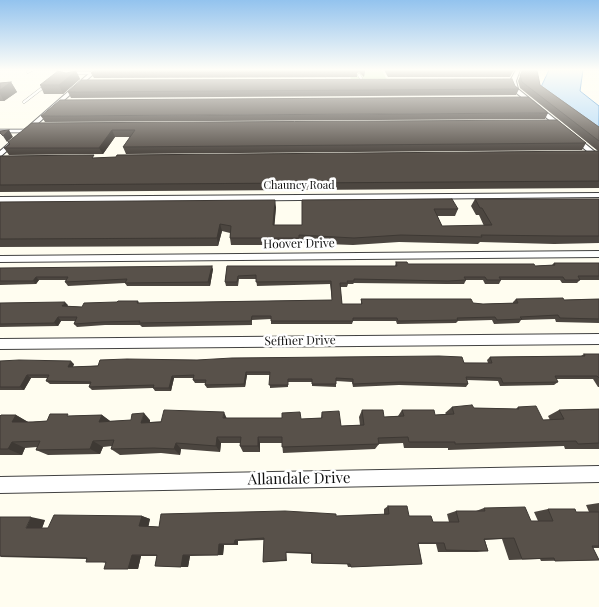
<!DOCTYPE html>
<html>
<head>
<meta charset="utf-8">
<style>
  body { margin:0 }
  canvas { display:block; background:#fffdf0 }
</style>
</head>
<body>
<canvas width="599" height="607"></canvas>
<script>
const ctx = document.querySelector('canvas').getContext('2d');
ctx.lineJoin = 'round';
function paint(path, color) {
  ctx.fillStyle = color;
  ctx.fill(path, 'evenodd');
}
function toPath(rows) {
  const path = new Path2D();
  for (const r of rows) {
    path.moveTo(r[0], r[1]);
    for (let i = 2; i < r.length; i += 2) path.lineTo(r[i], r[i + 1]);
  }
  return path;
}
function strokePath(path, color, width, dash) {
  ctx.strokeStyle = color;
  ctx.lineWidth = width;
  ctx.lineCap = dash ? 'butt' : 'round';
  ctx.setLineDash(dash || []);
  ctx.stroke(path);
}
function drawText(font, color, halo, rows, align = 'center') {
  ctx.font = font + ' "Playfair Display",serif';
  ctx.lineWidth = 5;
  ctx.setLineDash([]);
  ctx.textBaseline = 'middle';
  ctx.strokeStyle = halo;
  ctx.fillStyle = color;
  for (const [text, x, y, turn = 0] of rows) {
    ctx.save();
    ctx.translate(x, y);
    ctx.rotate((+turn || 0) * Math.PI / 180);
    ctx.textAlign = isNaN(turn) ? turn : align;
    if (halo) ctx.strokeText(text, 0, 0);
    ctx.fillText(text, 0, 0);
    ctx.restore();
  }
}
paint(toPath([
  [348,70,382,70,387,80,351,79]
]), '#cfebb8');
const water = toPath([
  [549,70,583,70,580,91,599,106,599,132,541,87,549,70]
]);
paint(water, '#b3daf8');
strokePath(water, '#378ad2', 1);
const laneFar1 = toPath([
  [28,72,32,70],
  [359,75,362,80],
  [71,77,77,73,93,73],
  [24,102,46,85]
]);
const lane = toPath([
  [0,131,28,131]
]);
const street = toPath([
  [93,70,98,70,0,157,0,151,93,70],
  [516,70,520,70,516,81,518,89,599,155,599,161,514,91,510,81,516,70],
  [599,193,599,197,0,203,0,197,599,193],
  [599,251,599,257,0,262,0,256,599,251],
  [599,334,599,344,0,349,0,339,599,334],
  [599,466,599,482,0,493,0,477,599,466]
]);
strokePath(laneFar1, '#424242', 3);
strokePath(lane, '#424242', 4.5);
strokePath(street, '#424242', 2);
strokePath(laneFar1, '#fff', 2.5);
strokePath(lane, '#fff', 3);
paint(street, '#fff');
paint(toPath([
  [95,70,365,70,365,72,364,77,359,72,357,73,357,77,94,78,91,73],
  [384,70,514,70,510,77,388,77],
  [521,70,537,70,540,85,599,127,599,188,0,192,0,156,95,158,598,151,520,88,518,81,522,71],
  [76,71,80,79,63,94,44,94,40,85],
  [11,82,17,92,4,101,0,101,0,83],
  [515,86,519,89,516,95,72,98,71,98,68,92],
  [548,113,545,119,45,122,41,116],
  [32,123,586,143,582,150,126,154,123,147,130,137,115,137,103,154,9,155,4,148],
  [475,199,599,199,599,243,554,244,480,242,478,244,399,242,353,245,299,243,299,245,231,245,230,238,230,233,222,231,218,246,0,247,0,202,276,207,274,225,302,225,302,200,458,209,455,216,437,216,442,226,484,226,479,215,476,215,471,206],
  [396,262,408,264,535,266,552,265,554,263,599,263,599,280,580,280,577,283,562,283,560,280,501,280,499,284,485,284,483,280,466,280,464,284,446,284,354,283,353,284,348,284,347,287,340,287,342,304,361,304,361,299,483,304,513,303,513,302,516,299,564,300,599,299,599,323,556,322,555,319,521,320,519,323,494,324,492,320,458,321,456,323,397,324,396,321,353,321,352,324,271,324,271,319,252,320,252,325,142,327,140,325,105,325,77,327,74,324,75,321,61,321,58,326,0,327,0,303,68,305,67,306,82,307,138,301,139,303,332,300,330,284,257,286,256,279,239,279,238,286,226,286,225,282,227,266,395,266],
  [0,268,213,269,210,286,127,286,125,283,68,286,65,282,66,280,39,280,36,284,0,285],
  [584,354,599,354,599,387,598,387,593,379,556,379,558,382,554,385,500,386,498,381,467,380,468,384,466,387,399,385,353,387,352,382,336,381,336,387,312,386,312,382,288,382,288,387,270,388,270,375,247,375,245,387,207,388,205,385,205,383,195,383,193,380,193,378,174,378,171,391,155,391,153,388,92,390,89,387,90,384,50,384,46,381,47,378,31,378,24,390,0,390,0,361,74,364,73,367,197,360,488,363,487,360,490,357,581,356],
  [452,407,474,408,516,409,518,407,543,420,550,420,548,416,559,410,599,409,599,449,565,449,564,446,448,450,448,448,404,448,403,443,379,444,375,449,283,453,282,443,260,443,260,452,243,452,240,446,240,443,221,443,220,452,181,449,180,455,161,453,120,455,111,449,112,446,103,447,100,454,48,455,36,450,37,447,25,448,22,455,0,455,0,416,16,415,28,422,47,421,71,416,102,415,110,421,150,420,150,422,227,418,301,419,321,418,322,412,341,426,360,425,359,417,362,410,384,417,398,416,402,410,435,415,446,414,445,413],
  [599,503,599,548,593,548,599,560,541,561,540,559,509,560,502,539,485,540,488,551,477,552,438,552,436,544,418,544,422,564,348,567,347,564,311,563,311,554,286,553,287,561,265,562,263,562,264,540,238,541,238,545,224,545,223,555,190,556,188,567,155,566,157,556,141,556,138,569,87,559,0,557,45,520,42,528,48,528,142,516,150,519,148,526,159,527,336,516,384,515,384,509,388,506,409,516,433,522,449,522,447,514,456,511,476,511,484,508,531,521,538,521,534,512,548,509,576,512,589,512,586,505]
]), '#4c4640');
paint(toPath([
  [76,71,80,79,63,94,59,85],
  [11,82,17,92,4,101,0,94,0,90],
  [9,130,13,137,7,142,3,136],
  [112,130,115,137,103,154,99,148],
  [275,200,276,207,274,232,273,225],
  [220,224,222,231,218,246,217,238],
  [212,266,213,269,210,286,208,282],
  [36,277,39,280,36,284,33,281],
  [65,302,68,305,65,310,62,306],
  [58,317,61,321,58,326,54,323],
  [71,361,74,364,71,370,68,367],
  [246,372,247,375,245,387,244,384],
  [27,375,31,378,24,390,20,387],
  [172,376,174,378,171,391,169,388],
  [224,412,227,419,223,418],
  [144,413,150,420,148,429,141,423],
  [16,415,28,422,25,429,12,422],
  [102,415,110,421,99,422],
  [217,437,221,443,220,452,216,446],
  [258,437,260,443,260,452,258,446],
  [93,441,103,447,100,454,90,449],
  [12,442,25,448,22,455,8,449],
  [176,443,181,449,180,455,174,449],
  [142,516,150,519,148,529,139,526],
  [31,517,45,520,41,531,26,528],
  [235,540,238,541,238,545,234,544],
  [219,544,224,545,223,555,218,555],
  [132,555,141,556,138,569,128,569],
  [183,555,190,556,188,567,181,567]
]), '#3e3934');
const building = toPath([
  [95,70,357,70,358,72,91,73,95,70],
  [388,70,513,70,512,72,389,72,388,70],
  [523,70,537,70,540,85,599,127,599,141,522,82,520,75,523,70],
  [58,71,66,73,76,71,59,85,40,85,58,71],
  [512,79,515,86,519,89,68,92,82,80,512,79],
  [11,82,0,90,0,83,11,82],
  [528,97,548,113,41,116,60,100,528,97],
  [557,120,586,143,123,147,135,130,112,130,99,148,4,148,10,144,8,142,32,123,557,120],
  [9,130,3,136,0,133,0,131,9,130],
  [599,151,599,181,0,185,0,156,94,155,92,158,116,157,117,155,599,151],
  [452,199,458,209,434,209,442,226,492,225,482,208,480,208,475,199,599,199,599,236,560,236,481,235,482,237,401,235,354,238,299,235,299,238,230,238,231,226,220,224,217,238,0,239,0,202,275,200,273,225,302,225,302,200,452,199],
  [396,262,407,262,408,264,534,264,535,266,555,265,554,263,599,263,599,276,578,276,580,280,565,280,563,277,499,277,501,280,487,280,485,277,464,277,466,280,448,281,354,279,354,281,347,281,348,283,340,283,342,304,362,304,361,299,471,299,473,303,483,304,518,303,516,299,563,298,564,300,599,299,599,319,560,318,558,315,520,317,522,319,497,320,495,317,457,318,458,320,398,321,397,318,353,318,353,321,271,321,271,316,252,316,251,321,139,323,140,321,102,322,74,324,77,317,58,317,54,323,0,324,0,303,65,302,62,306,82,307,84,303,117,302,118,301,138,301,137,303,332,300,331,281,256,282,256,275,238,276,237,282,225,282,227,266,397,266,396,262],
  [212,266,208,282,125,283,127,279,65,282,68,277,36,277,33,281,0,281,0,268,212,266],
  [584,354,599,354,599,378,597,376,555,376,558,382,503,383,501,378,466,377,468,384,400,382,353,384,353,379,336,378,336,384,312,384,312,379,288,379,288,385,269,385,270,372,246,372,244,384,205,385,206,380,193,380,194,375,172,376,169,388,153,388,154,385,89,387,91,382,46,381,49,375,27,375,20,387,0,387,0,361,19,360,71,361,68,367,98,366,100,360,127,359,197,360,232,358,439,356,462,357,464,363,492,363,490,357,585,356,584,354],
  [472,405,474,408,519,409,518,407,536,406,543,420,564,419,559,410,599,409,599,443,578,444,576,441,455,444,455,442,409,442,408,437,378,438,379,444,282,447,282,437,258,437,258,446,240,446,241,437,217,437,216,446,176,443,174,449,154,448,111,449,114,440,93,441,90,449,36,450,40,441,12,442,8,449,0,449,0,416,1,415,16,415,12,422,33,422,47,421,50,414,68,414,67,416,102,415,99,422,131,420,132,414,144,413,141,423,161,422,164,410,224,412,223,418,282,418,282,413,300,412,301,419,322,418,322,412,339,411,341,426,364,425,362,410,383,410,384,417,404,416,402,410,434,410,435,415,454,414,452,407,472,405],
  [388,506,407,506,409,516,431,516,433,522,459,522,456,511,485,511,484,508,525,507,531,521,553,521,548,509,575,509,576,512,599,512,599,546,592,546,599,560,555,561,554,558,522,559,514,538,484,539,488,551,446,550,444,543,418,543,422,564,351,567,350,564,312,563,312,553,286,552,286,560,263,562,264,538,235,540,234,544,219,544,218,555,183,555,181,567,155,566,157,555,132,555,128,569,104,569,106,562,86,562,87,558,0,556,0,517,31,517,26,528,48,528,54,515,142,516,139,526,159,527,161,514,285,511,336,514,336,516,389,514,388,506]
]);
paint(building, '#58514a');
strokePath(building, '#3e3934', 1);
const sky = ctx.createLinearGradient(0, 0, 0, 155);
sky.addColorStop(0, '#93c3ee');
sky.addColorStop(0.45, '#fffef8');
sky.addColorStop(1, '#fffef800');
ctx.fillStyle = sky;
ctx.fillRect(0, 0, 599, 155);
drawText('11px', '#0f0f0f', '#fff', [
  ["Chauncy Road",299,186]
]);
drawText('12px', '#0f0f0f', '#fff', [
  ["Hoover Drive",299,244,-1],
  ["Seffner Drive",300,341,-1]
]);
drawText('15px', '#0f0f0f', '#fff', [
  ["Allandale Drive",299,479,-1]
]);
</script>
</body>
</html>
